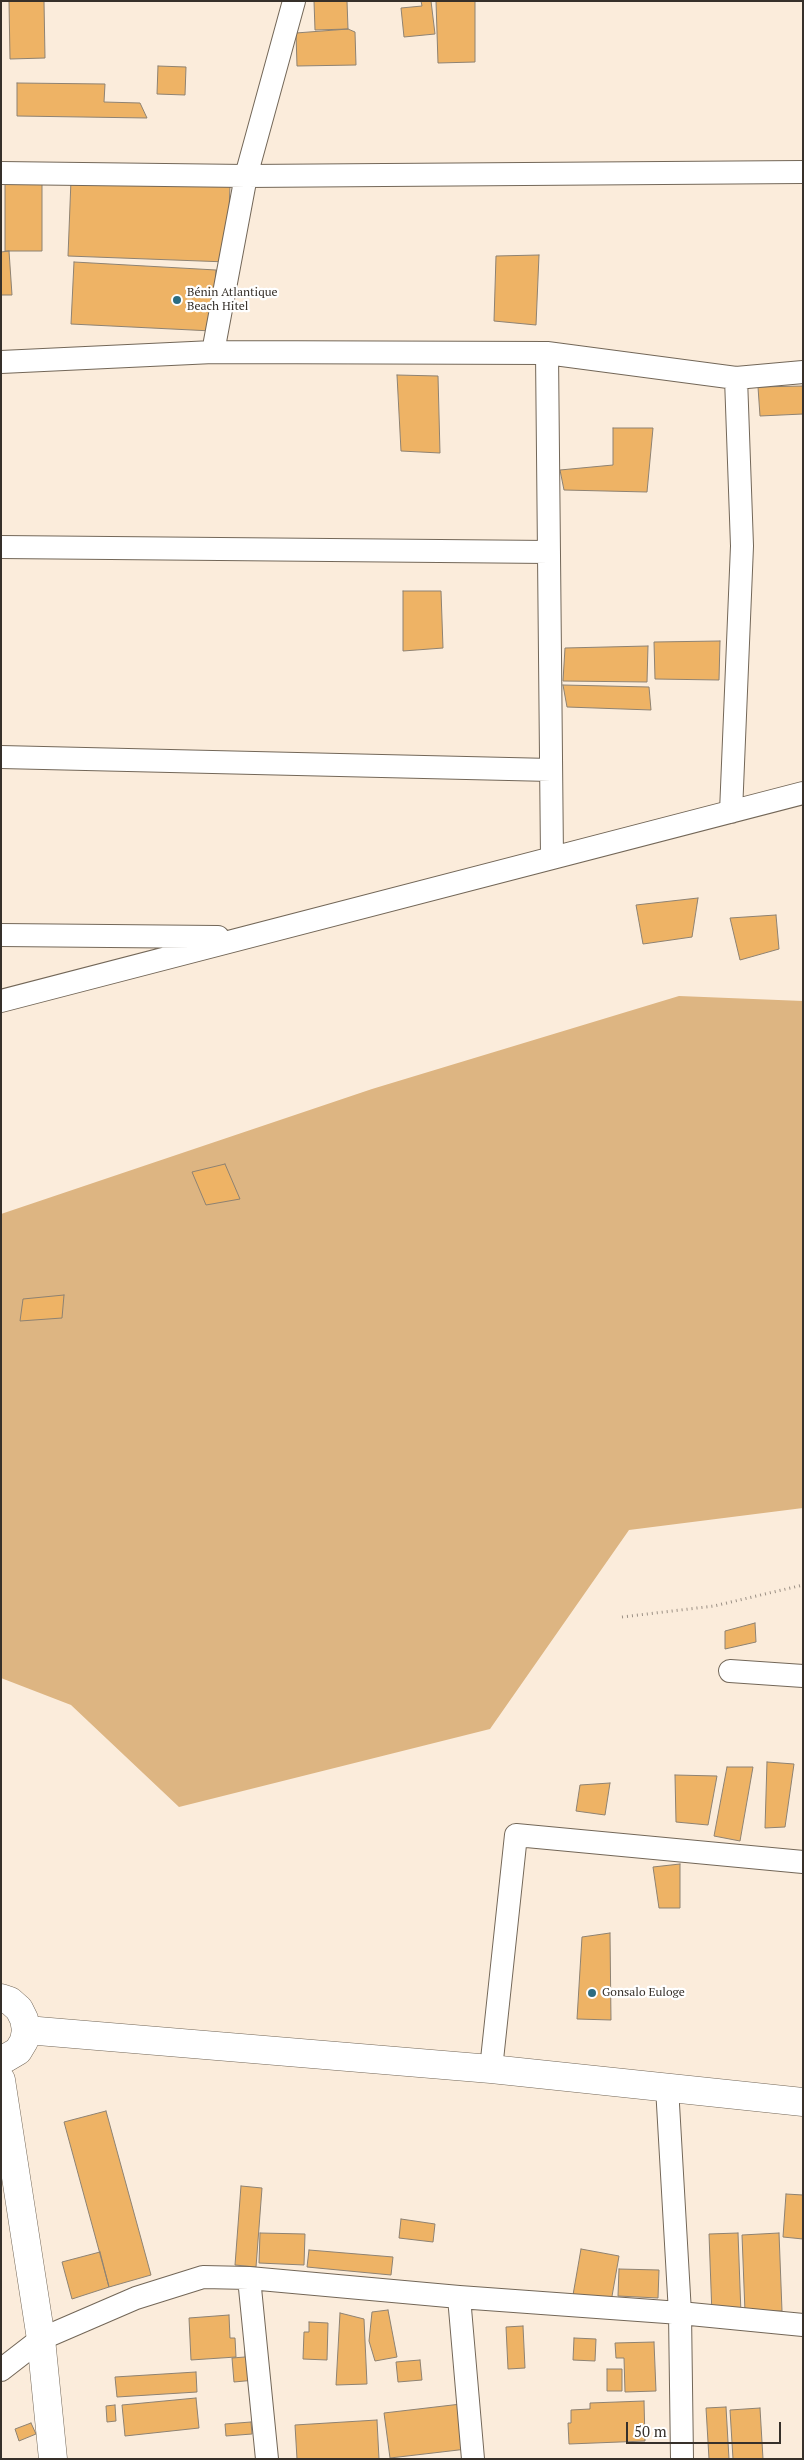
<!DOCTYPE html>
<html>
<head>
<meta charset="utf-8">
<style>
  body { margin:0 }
  #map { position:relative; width:804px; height:2460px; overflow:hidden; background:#fbecdb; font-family:"PT Serif",serif }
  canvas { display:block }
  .frame { position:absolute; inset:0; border:2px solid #36302a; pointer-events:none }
  .scale { position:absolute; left:626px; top:2422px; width:155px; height:22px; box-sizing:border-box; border:2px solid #36302a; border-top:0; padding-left:6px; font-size:15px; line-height:18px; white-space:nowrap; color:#36302a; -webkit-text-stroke:4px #fff; paint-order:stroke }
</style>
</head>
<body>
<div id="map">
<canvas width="804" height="2460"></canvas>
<div class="frame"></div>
<div class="scale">50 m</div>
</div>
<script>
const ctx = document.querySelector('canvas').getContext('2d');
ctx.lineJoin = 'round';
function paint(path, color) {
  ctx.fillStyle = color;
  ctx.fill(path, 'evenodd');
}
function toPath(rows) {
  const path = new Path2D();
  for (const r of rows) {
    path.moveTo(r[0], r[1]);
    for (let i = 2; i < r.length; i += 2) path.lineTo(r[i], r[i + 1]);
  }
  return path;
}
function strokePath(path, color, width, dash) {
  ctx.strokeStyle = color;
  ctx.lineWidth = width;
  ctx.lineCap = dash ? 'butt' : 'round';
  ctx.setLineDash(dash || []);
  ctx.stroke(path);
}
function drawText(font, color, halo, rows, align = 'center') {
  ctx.font = font + ' "PT Serif",serif';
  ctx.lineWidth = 4.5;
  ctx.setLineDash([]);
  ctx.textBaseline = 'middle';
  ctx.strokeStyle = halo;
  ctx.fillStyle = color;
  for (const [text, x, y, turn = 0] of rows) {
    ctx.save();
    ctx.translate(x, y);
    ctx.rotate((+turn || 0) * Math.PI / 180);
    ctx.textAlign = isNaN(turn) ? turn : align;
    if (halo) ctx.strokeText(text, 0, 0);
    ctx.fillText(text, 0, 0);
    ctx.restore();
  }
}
paint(toPath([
  [679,996,803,1001,803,1508,629,1530,490,1729,179,1807,71,1705,1,1678,1,1214,372,1089]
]), '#ddb582');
const building = toPath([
  [9,1,44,1,45,58,10,59,9,1],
  [314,1,347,1,348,29,315,30,314,1],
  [421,1,431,1,435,34,404,37,401,8,422,6,421,1],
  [436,1,475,1,475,62,438,63,436,1],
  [348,29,355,32,356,65,297,66,296,33,348,29],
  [158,66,186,67,185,95,157,94,158,66],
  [17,83,105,84,104,102,140,103,147,118,17,116,17,83],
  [5,177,42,177,42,251,5,251,5,177],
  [71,180,230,186,227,262,68,256,71,180],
  [9,251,12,295,1,295,1,252,9,251],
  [539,255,536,325,494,321,496,256,539,255],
  [74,262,216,270,212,331,71,324,74,262],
  [397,375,438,376,440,453,401,451,397,375],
  [803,386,803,414,760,416,758,387,803,386],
  [613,428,653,428,647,492,564,490,560,470,613,465,613,428],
  [403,591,441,591,443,648,403,651,403,591],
  [720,641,719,680,655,679,654,642,720,641],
  [648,646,647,682,563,681,565,648,648,646],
  [563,685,649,687,651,710,567,707,563,685],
  [698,898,692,937,643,944,636,905,698,898],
  [776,915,779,949,740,960,730,918,776,915],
  [225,1164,240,1199,206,1205,192,1172,225,1164],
  [64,1295,62,1318,20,1321,23,1299,64,1295],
  [755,1623,756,1642,725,1649,725,1631,755,1623],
  [767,1762,794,1764,785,1827,765,1828,767,1762],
  [727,1767,753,1767,740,1841,714,1836,727,1767],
  [675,1775,717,1776,708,1825,676,1822,675,1775],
  [610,1783,605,1815,576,1811,580,1785,610,1783],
  [680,1864,680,1908,659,1908,653,1867,680,1864],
  [610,1933,611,2020,577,2019,582,1937,610,1933],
  [106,2111,151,2275,109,2287,64,2122,106,2111],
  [241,2186,262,2188,256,2267,235,2265,241,2186],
  [786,2194,803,2195,803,2239,783,2237,786,2194],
  [401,2219,435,2224,433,2242,399,2238,401,2219],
  [260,2233,305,2234,304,2265,259,2263,260,2233],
  [738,2233,741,2314,712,2315,709,2234,738,2233],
  [779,2233,782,2311,745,2312,742,2235,779,2233],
  [581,2249,619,2256,611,2302,573,2295,581,2249],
  [309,2250,393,2257,391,2275,307,2267,309,2250],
  [100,2252,109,2287,72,2299,62,2262,100,2252],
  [619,2269,659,2270,658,2298,618,2296,619,2269],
  [388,2310,397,2357,375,2361,369,2341,372,2312,388,2310],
  [340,2313,364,2319,367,2384,336,2385,340,2313],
  [229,2315,230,2338,235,2338,236,2357,191,2360,189,2318,229,2315],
  [309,2322,328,2323,327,2360,303,2359,304,2332,309,2332,309,2322],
  [523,2326,525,2368,508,2369,506,2327,523,2326],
  [574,2338,596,2339,595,2361,573,2360,574,2338],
  [654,2342,656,2391,625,2392,624,2358,616,2358,615,2343,654,2342],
  [264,2350,266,2379,234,2382,232,2358,245,2357,245,2351,264,2350],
  [420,2360,422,2380,398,2382,396,2362,420,2360],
  [607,2369,622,2369,622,2391,607,2391,607,2369],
  [196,2372,197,2392,117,2397,115,2377,196,2372],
  [196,2398,199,2428,125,2436,122,2405,196,2398],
  [644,2401,645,2441,569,2444,568,2423,571,2423,571,2410,590,2409,590,2403,644,2401],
  [461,2404,467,2449,390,2458,384,2413,461,2404],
  [115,2405,116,2421,107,2422,106,2406,115,2405],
  [726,2407,729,2459,709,2459,706,2408,726,2407],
  [760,2408,763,2459,733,2459,730,2410,760,2408],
  [377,2420,379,2459,297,2459,295,2425,377,2420],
  [251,2422,252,2434,226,2436,225,2424,251,2422],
  [31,2423,36,2434,19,2441,15,2429,31,2423]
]);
paint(building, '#eeb365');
strokePath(building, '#8e8272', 1);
const street = toPath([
  [1,173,246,176,803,172],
  [213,352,246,176,294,1],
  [547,353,552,858],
  [1,362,213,352,547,353,736,378,803,372],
  [1,547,549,552],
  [1,757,551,770],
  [731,812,742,546,736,378],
  [1,935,218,937],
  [1,1001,803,793],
  [730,1671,803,1676],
  [491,2069,516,1835,803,1862],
  [667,2087,680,2313,682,2459],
  [249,2278,267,2459],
  [459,2297,473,2459],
  [1,2370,41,2339,136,2298,203,2277,249,2278,459,2297,680,2313,803,2325]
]);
const secondary = toPath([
  [1,1998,10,2001,19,2009,24,2019,26,2030,24,2041,18,2051,1,2061],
  [26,2030,491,2069,803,2102],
  [1,2080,41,2339,53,2459]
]);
strokePath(street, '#736758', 24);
strokePath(secondary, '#736758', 29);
strokePath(toPath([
  [622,1617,714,1606,803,1585]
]), '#9b9085', 3, [1, 4]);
strokePath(street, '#fff', 22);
strokePath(secondary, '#fff', 28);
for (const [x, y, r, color] of [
  [177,300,5,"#2c6c81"],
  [592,1993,5,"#2c6c81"]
]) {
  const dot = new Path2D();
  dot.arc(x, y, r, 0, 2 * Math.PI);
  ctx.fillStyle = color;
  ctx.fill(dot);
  strokePath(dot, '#fff', 2);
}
drawText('12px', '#36302a', '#fff', [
  ["Bénin Atlantique",187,293],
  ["Beach Hitel",187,307],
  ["Gonsalo Euloge",602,1993]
], 'left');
</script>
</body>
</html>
